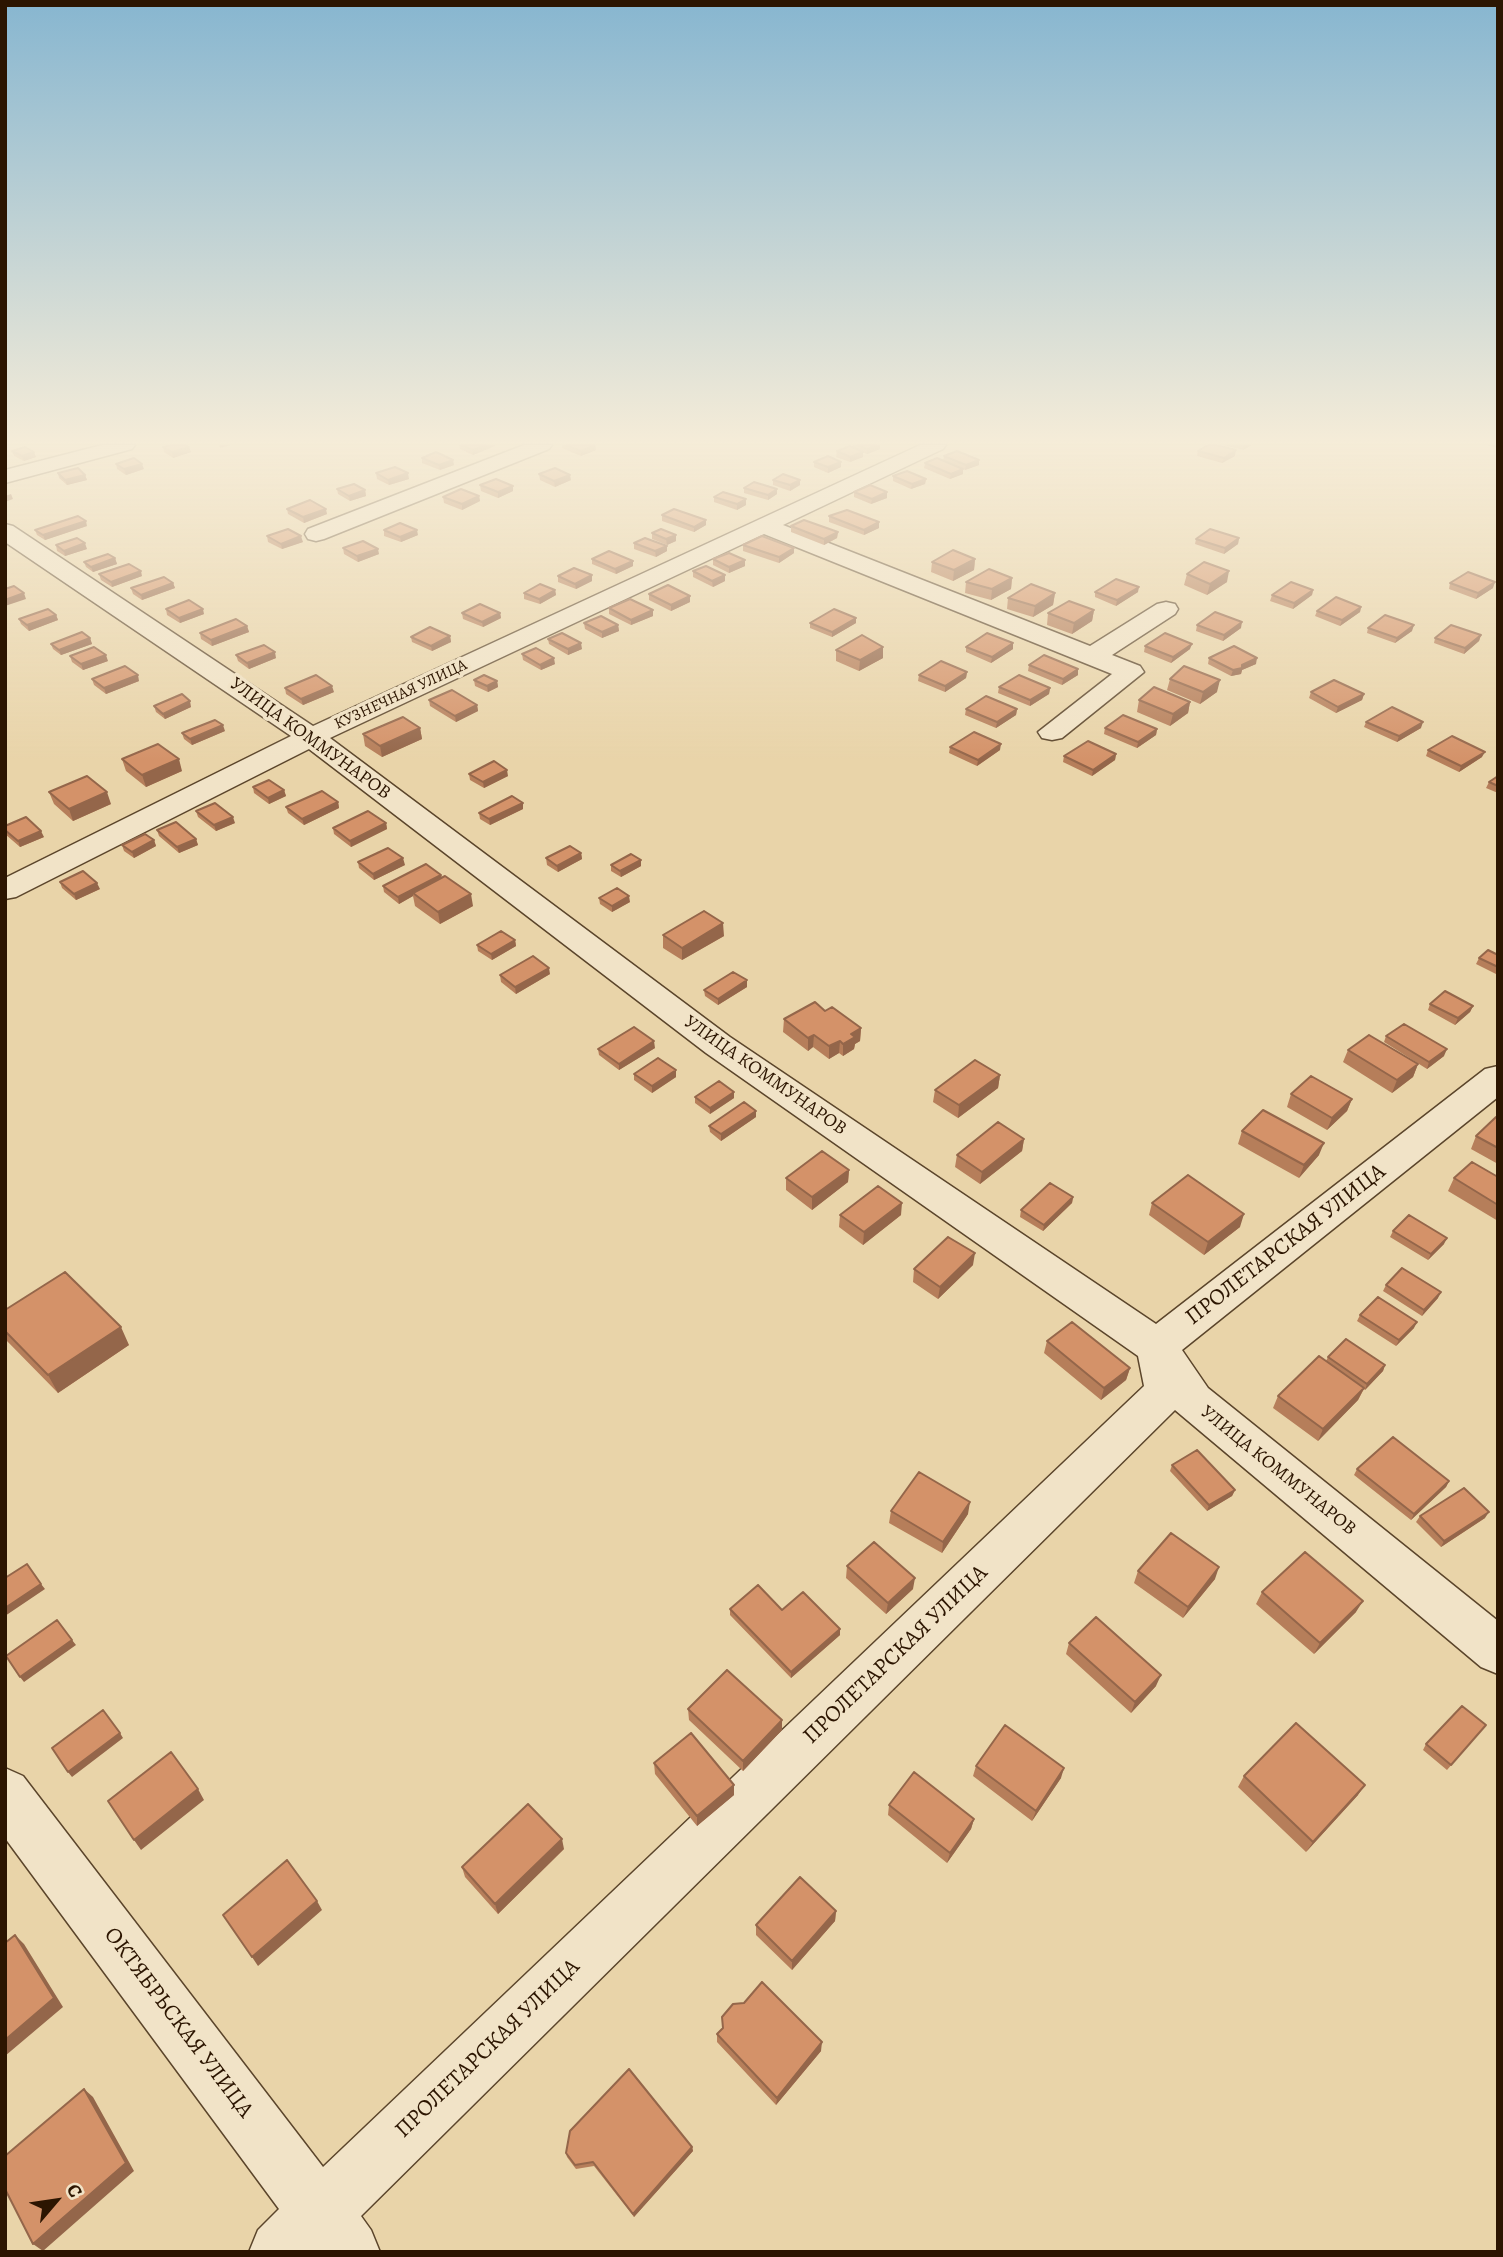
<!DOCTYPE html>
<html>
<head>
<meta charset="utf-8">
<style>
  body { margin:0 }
  #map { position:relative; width:1503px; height:2257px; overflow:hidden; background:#e9d4a9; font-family:Alegreya,serif }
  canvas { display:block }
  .frame { position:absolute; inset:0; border:7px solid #2c1501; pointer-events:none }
  .north { position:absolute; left:21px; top:2166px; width:70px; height:70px; -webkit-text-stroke:5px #f1e3c7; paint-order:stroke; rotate:61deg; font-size:19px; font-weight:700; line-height:28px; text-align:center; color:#2c1501 }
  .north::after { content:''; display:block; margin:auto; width:24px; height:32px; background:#2c1501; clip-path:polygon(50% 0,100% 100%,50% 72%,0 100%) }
</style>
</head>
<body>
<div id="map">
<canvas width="1503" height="2257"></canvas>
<div class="frame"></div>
<div class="north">С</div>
</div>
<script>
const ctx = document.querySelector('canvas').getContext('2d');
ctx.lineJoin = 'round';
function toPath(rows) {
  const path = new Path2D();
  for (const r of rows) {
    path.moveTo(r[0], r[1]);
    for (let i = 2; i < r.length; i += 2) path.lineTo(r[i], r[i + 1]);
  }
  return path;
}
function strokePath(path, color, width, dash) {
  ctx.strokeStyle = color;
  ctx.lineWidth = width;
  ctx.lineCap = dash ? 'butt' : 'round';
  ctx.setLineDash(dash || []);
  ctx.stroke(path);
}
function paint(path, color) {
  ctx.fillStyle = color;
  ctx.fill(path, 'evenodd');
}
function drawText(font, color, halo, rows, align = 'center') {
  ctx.font = font + ' Alegreya,serif';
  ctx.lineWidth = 7;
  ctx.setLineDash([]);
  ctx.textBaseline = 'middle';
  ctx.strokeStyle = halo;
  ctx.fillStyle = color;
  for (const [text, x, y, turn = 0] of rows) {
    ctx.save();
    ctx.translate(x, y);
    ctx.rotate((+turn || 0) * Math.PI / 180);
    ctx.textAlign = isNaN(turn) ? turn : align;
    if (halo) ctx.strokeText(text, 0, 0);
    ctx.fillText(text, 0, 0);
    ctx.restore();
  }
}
const street = toPath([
  [102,445,135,445,132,449,5,483,5,470,102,445],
  [524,445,552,445,549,449,324,539,316,541,308,539,305,534,308,529,524,445],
  [920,445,946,445,943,449,783,525,1090,646,1157,604,1166,602,1175,604,1178,609,1175,614,1112,655,1140,666,1144,672,1062,738,1052,740,1042,738,1038,732,1112,674,764,534,330,738,730,1037,1156,1324,1485,1069,1498,1066,1498,1097,1182,1350,1208,1388,1498,1621,1498,1674,1481,1667,1175,1410,361,2216,371,2230,380,2252,249,2252,258,2230,279,2209,5,1838,5,1768,23,1776,323,2167,1144,1386,1138,1356,706,1053,309,749,16,897,5,899,5,878,291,736,5,542,5,524,13,526,313,726,920,445]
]);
strokePath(street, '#5b452b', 3);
paint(street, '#f1e3c7');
paint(toPath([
  [459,445,495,445,495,446,473,455,460,449],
  [562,445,595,445,596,450,581,456,562,448],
  [853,445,880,445,880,449,867,454,863,452,863,457,850,462,836,457,837,451,853,448],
  [1224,445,1252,445,1243,450],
  [1486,445,1498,445,1498,448],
  [163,447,189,447,191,452,173,458,164,452],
  [12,451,34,452,36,457,24,461,14,456],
  [1198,451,1235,456,1222,463,1197,456],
  [944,456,979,465,965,470,963,469,963,474,950,479,924,468,925,463,943,461],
  [422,458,454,465,440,470,422,463],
  [814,462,841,462,841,467,828,473,814,467],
  [116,464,144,469,126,475,117,469],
  [58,473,85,475,87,480,67,485,59,478],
  [376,473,409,479,389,485,377,479],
  [539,474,571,480,555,487,540,480],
  [893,476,926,479,925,484,911,489,893,481],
  [773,480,800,480,800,485,790,491,773,485],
  [480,485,513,486,513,491,498,498,481,491],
  [744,488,777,494,768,500,744,493],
  [337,489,365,490,366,496,350,501,338,494],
  [854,492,887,492,887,498,871,504,854,497],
  [479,496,480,501,462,510,444,503,443,497],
  [714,497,746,505,737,510,714,502],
  [287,509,327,514,304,523,288,514],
  [662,515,706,520,706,525,694,532,662,521],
  [829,516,879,528,864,535,829,522],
  [87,526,45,540,37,535,35,530],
  [791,526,838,532,837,538,824,545,791,532],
  [384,530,418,535,401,542,384,536],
  [652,533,676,541,667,545,652,539],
  [267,536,303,542,282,549,268,542],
  [1239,538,1238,544,1224,554,1195,544,1196,539],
  [634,543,667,551,656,557,634,549],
  [56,545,87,549,65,556,57,551],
  [743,545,794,548,794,553,779,563,743,551],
  [343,548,379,554,358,562,344,554],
  [115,558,117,564,93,572,86,567,84,562],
  [592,559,633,561,633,566,616,574,592,564],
  [713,559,745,566,729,573,713,565],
  [975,559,974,570,953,581,931,572,932,562],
  [693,571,725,581,713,587,693,577],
  [99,574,142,576,112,587,101,580],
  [1187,574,1227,582,1207,595,1184,585],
  [558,576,592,581,576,589,558,582],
  [1012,578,1011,589,991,600,965,593,966,582],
  [173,583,175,588,142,600,133,594,131,588],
  [1450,583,1493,588,1476,599,1449,589],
  [555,590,556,595,540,604,524,599,524,593],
  [1313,590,1312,595,1293,609,1270,601,1272,595],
  [1095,592,1138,592,1116,606,1095,597],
  [1055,593,1053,605,1033,617,1007,609,1008,598],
  [649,594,690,602,671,611,649,600],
  [1361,607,1360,612,1340,626,1315,616,1317,611],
  [609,608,653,610,653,616,631,625,609,614],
  [166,609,204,614,180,623,167,615],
  [1094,610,1092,621,1072,634,1047,625,1048,613],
  [462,613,500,613,501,618,483,627,463,619],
  [56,615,58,620,29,631,21,624,19,619],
  [584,623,618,625,619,631,602,638,585,629],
  [810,623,856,623,832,637,810,628],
  [1197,625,1241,628,1223,641,1196,631],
  [247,626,249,632,212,646,201,639,200,633],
  [1368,628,1412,631,1395,643,1367,633],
  [1481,635,1479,641,1464,654,1434,643,1435,638],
  [450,636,451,642,432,651,412,642,411,637],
  [90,638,92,644,61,655,53,649,51,644],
  [548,639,582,649,568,655,549,644],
  [1013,643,1013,649,991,663,966,652,966,647],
  [1145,646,1190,649,1171,663,1144,652],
  [836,650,883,658,859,671,836,661],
  [522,654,555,664,541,670,523,660],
  [236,655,276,658,249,669,238,661],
  [70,656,108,661,83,670,72,662],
  [1209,658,1256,664,1242,670,1241,674,1231,676,1208,664],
  [1029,665,1078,669,1078,675,1062,685,1028,671],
  [967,672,966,678,945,692,918,681,919,675],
  [92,679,139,681,106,694,94,685],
  [1170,679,1217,692,1200,704,1167,690],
  [474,680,497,681,498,687,488,692,475,686],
  [999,687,1050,688,1049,694,1030,706,998,693],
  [285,688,334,692,303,705,286,694],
  [1311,692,1364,694,1362,700,1336,713,1309,698],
  [429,700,477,705,478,711,456,722,430,706],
  [1139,700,1190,702,1188,713,1170,726,1137,712],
  [154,706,191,707,165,719,156,712],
  [966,709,1017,709,1016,715,996,728,965,715],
  [1366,722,1421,728,1397,742,1364,727],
  [420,728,422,739,382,757,365,746,363,734],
  [1105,728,1157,729,1156,735,1137,748,1104,734],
  [225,731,192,745,184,739,182,733],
  [950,747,1000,750,977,766,949,753],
  [1428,750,1482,757,1459,772,1426,756],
  [1116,754,1115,760,1092,776,1063,762,1064,756],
  [122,759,182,771,146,787,126,771],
  [469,774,508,776,484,788,470,780],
  [1498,776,1498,793,1486,788,1489,782],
  [253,787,284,790,286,796,269,804,254,793],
  [49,792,111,804,73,821,54,804],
  [338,802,339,808,304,825,288,813,286,807],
  [523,803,523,809,490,825,480,819,479,813],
  [196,811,235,823,216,831,198,817],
  [386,823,387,829,351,847,334,834,333,828],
  [5,826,44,837,20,847,5,834],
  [157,830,196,839,198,845,179,853,159,836],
  [154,840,156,846,134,858,124,851,122,845],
  [581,853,582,859,558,872,547,865,546,858],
  [358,862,405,865,374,880,359,868],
  [611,865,641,866,621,877,611,871],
  [441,875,442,878,473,906,440,924,415,906,413,896,399,904,384,892,383,886],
  [60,882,100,889,76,900,62,888],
  [599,898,630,902,612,912,600,904],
  [663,935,724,936,682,960,663,948],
  [515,940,516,946,492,960,478,951,477,945],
  [1498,955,1498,975,1476,964,1479,958],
  [550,974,516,994,501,982,500,975],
  [747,987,718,1005,705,996,704,990],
  [1430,1004,1473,1006,1470,1012,1455,1025,1428,1010],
  [825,1011,861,1028,860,1041,855,1044,854,1049,843,1056,839,1053,829,1059,813,1047,808,1051,783,1032,784,1019],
  [1386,1036,1444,1056,1427,1069,1384,1042],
  [655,1048,619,1070,599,1055,598,1049],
  [1348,1050,1418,1064,1413,1077,1392,1093,1343,1062],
  [634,1074,676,1077,652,1093,634,1080],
  [1000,1075,998,1088,958,1118,933,1102,935,1090],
  [1291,1094,1352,1099,1347,1111,1327,1130,1287,1107],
  [695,1097,734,1098,710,1114,695,1103],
  [756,1117,721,1141,710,1132,709,1126],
  [1498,1118,1498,1164,1471,1149,1476,1136],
  [1242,1131,1319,1155,1299,1178,1238,1144],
  [1024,1139,1022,1151,980,1184,955,1167,957,1155],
  [849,1170,848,1182,812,1210,786,1190,786,1178],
  [1498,1177,1498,1221,1448,1191,1454,1178],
  [1073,1197,1072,1203,1043,1231,1020,1217,1021,1210],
  [1152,1203,1240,1227,1204,1255,1149,1215],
  [840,1215,901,1215,863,1245,839,1227],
  [1393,1231,1444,1244,1428,1260,1390,1237],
  [973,1265,938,1299,913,1282,914,1269],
  [1386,1285,1438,1298,1422,1316,1383,1291],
  [5,1310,129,1345,58,1393,5,1339],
  [1360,1315,1414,1328,1396,1346,1357,1321],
  [1047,1341,1130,1368,1126,1380,1101,1400,1044,1353],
  [1328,1357,1385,1365,1383,1371,1365,1390,1364,1389,1358,1400,1318,1441,1273,1408,1278,1396,1326,1361],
  [1172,1465,1235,1490,1232,1496,1207,1511,1170,1471],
  [1357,1469,1449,1481,1446,1487,1411,1520,1354,1475],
  [891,1511,968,1514,942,1553,889,1523],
  [1420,1516,1485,1518,1441,1547,1416,1522],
  [847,1566,913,1589,886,1614,846,1578],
  [1138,1571,1215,1579,1183,1618,1134,1583],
  [1262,1592,1356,1612,1314,1654,1256,1604],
  [730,1609,782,1610,840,1635,791,1678,730,1615],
  [1069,1643,1156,1686,1131,1713,1066,1654],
  [688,1709,782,1720,782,1730,743,1771,689,1720],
  [1486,1725,1447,1770,1423,1750,1426,1744],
  [654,1763,734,1785,734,1795,697,1826,655,1774],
  [976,1766,1061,1778,1032,1821,973,1776],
  [1244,1776,1358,1795,1306,1852,1238,1787],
  [889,1805,974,1819,971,1829,947,1863,888,1815],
  [564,1849,498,1914,465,1877,462,1867],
  [836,1911,835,1921,792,1970,756,1935,756,1925],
  [717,2034,821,2051,776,2105,717,2042],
  [692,2147,693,2151,634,2217,594,2166,576,2169,567,2157,566,2153]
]), '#b67e5a');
paint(toPath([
  [219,445,231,445,220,448],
  [486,445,495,445,495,446,473,455,473,450],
  [595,445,596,450,581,456,581,451],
  [877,445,880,445,880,449,867,454,867,449],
  [1244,445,1252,445,1243,450],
  [189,447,191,452,173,458,172,452],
  [1236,450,1235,456,1222,463,1224,458],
  [34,452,36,457,24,461,22,456],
  [863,452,863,457,850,462,850,457],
  [453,460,454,465,440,470,439,465],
  [979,460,979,465,965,470,966,465],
  [841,462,841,467,828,473,828,467],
  [142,464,144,469,126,475,124,469],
  [963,469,963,474,950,479,951,474],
  [408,473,409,479,389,485,388,480],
  [85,475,87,480,67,485,65,480],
  [570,475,571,480,555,487,554,481],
  [926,479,925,484,911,489,912,484],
  [800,480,800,485,790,491,790,485],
  [513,486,513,491,498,498,498,492],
  [777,489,777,494,768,500,768,495],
  [365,490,366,496,350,501,349,496],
  [887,492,887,498,871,504,872,499],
  [11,494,13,499,5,502,5,496],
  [479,496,480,501,462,510,462,504],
  [746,499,746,505,737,510,737,504],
  [326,509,327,514,304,523,303,517],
  [706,520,706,525,694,532,694,527],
  [86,521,87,526,45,540,43,535],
  [879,522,879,528,864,535,864,530],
  [417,530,418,535,401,542,400,537],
  [838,532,837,538,824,545,824,539],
  [676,535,676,541,667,545,666,539],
  [301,536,303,542,282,549,281,544],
  [1239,538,1238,544,1224,554,1225,548],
  [85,543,87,549,65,556,64,551],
  [667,546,667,551,656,557,655,551],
  [794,548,794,553,779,563,779,557],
  [378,549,379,554,358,562,357,556],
  [115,558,117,564,93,572,91,567],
  [975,559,974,570,953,581,954,570],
  [745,560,745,566,729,573,729,567],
  [633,561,633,566,616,574,615,569],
  [141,571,142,576,112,587,111,582],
  [1229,571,1227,582,1207,595,1210,584],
  [592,575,592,581,576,589,575,584],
  [725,575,725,581,713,587,712,581],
  [1012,578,1011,589,991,600,992,589],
  [1495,582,1493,588,1476,599,1478,593],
  [173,583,175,588,142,600,141,595],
  [1139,587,1138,592,1116,606,1117,600],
  [555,590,556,595,540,604,539,599],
  [1313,590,1312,595,1293,609,1294,603],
  [24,593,26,599,5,606,5,600],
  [1055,593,1053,605,1033,617,1035,606],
  [690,596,690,602,671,611,671,605],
  [1361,607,1360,612,1340,626,1342,620],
  [203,609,204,614,180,623,179,618],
  [653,610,653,616,631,625,631,620],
  [1094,610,1092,621,1072,634,1074,623],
  [500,613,501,618,483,627,482,622],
  [56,615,58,620,29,631,27,625],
  [856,618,856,623,832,637,832,632],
  [1242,622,1241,628,1223,641,1224,635],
  [618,625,619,631,602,638,602,632],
  [1414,625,1412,631,1395,643,1397,638],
  [247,626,249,632,212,646,211,640],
  [1481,635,1479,641,1464,654,1465,648],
  [450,636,451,642,432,651,431,646],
  [90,638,92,644,61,655,59,650],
  [581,643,582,649,568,655,568,649],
  [1013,643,1013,649,991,663,992,657],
  [1192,644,1190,649,1171,663,1173,657],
  [883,647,883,658,859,671,860,660],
  [275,652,276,658,249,669,247,663],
  [106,655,108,661,83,670,81,664],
  [554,658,555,664,541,670,540,665],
  [1257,658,1256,664,1242,670,1241,674,1231,676,1233,670],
  [1078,669,1078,675,1062,685,1063,679],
  [967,672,966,678,945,692,945,686],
  [138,675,139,681,106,694,104,688],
  [1220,680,1217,692,1200,704,1203,692],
  [497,681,498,687,488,692,487,686],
  [332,686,334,692,303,705,301,699],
  [1050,688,1049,694,1030,706,1030,700],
  [1364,694,1362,700,1336,713,1338,707],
  [190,701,191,707,165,719,163,714],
  [1190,702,1188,713,1170,726,1173,714],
  [477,705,478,711,456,722,455,716],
  [1017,709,1016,715,996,728,997,722],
  [1423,722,1421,728,1397,742,1399,736],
  [223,725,225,731,192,745,190,739],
  [420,728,422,739,382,757,380,746],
  [1157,729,1156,735,1137,748,1138,742],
  [1001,744,1000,750,977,766,978,760],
  [1485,752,1482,757,1459,772,1461,766],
  [1116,754,1115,760,1092,776,1093,770],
  [179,759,182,771,146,787,142,775],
  [507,770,508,776,484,788,483,782],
  [284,790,286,796,269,804,268,798],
  [107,792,111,804,73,821,69,809],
  [338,802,339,808,304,825,302,819],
  [523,803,523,809,490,825,489,819],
  [233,817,235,823,216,831,214,825],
  [386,823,387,829,351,847,350,841],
  [41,831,44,837,20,847,18,841],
  [196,839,198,845,179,853,177,847],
  [154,840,156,846,134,858,132,852],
  [581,853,582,859,558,872,557,866],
  [403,858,405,865,374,880,373,874],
  [641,860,641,866,621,877,620,871],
  [441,875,442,881,413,893,413,896,399,904,398,897],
  [97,883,100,889,76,900,74,894],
  [471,894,473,906,440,924,438,912],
  [629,896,630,902,612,912,612,906],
  [723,923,724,936,682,960,682,948],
  [515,940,516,946,492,960,491,954],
  [549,968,550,974,516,994,515,987],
  [747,980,747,987,718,1005,718,999],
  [1473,1006,1470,1012,1455,1025,1458,1018],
  [861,1028,860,1041,855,1044,854,1049,843,1056,843,1044,851,1034],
  [814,1035,813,1047,808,1051,808,1038],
  [654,1041,655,1048,619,1070,619,1064],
  [840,1041,839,1053,829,1059,829,1046],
  [1447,1049,1444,1056,1427,1069,1429,1062],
  [1418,1064,1413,1077,1392,1093,1397,1080],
  [676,1070,676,1077,652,1093,652,1086],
  [1000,1075,998,1088,958,1118,959,1105],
  [734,1092,734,1098,710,1114,710,1108],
  [1352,1099,1347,1111,1327,1130,1332,1118],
  [756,1111,756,1117,721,1141,721,1134],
  [1024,1139,1022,1151,980,1184,982,1172],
  [1324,1143,1319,1155,1299,1178,1304,1165],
  [849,1170,848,1182,812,1210,812,1197],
  [1073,1197,1072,1203,1043,1231,1044,1225],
  [902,1203,901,1215,863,1245,864,1232],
  [1244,1214,1240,1227,1204,1255,1208,1242],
  [1447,1238,1444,1244,1428,1260,1431,1254],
  [975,1253,973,1265,938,1299,940,1287],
  [1441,1292,1438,1298,1422,1316,1424,1310],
  [1417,1322,1414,1328,1396,1346,1399,1340],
  [121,1327,129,1345,58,1393,48,1375],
  [1385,1365,1383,1371,1365,1390,1367,1384],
  [1130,1368,1126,1380,1101,1400,1104,1388],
  [1364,1388,1358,1400,1318,1441,1323,1429],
  [1449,1481,1446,1487,1411,1520,1414,1514],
  [1235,1490,1232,1496,1207,1511,1209,1505],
  [970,1502,968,1514,942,1553,943,1542],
  [1489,1512,1485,1518,1441,1547,1444,1541],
  [1219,1567,1215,1579,1183,1618,1188,1607],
  [915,1578,913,1589,886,1614,888,1603],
  [41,1584,45,1589,5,1616,5,1608],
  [1363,1601,1356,1612,1314,1654,1320,1643],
  [840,1629,840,1635,791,1678,791,1672],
  [72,1640,76,1645,24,1682,20,1677],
  [1161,1675,1156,1686,1131,1713,1135,1702],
  [782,1720,782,1730,743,1771,743,1761],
  [120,1733,123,1738,72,1777,68,1772],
  [1064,1768,1061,1778,1032,1821,1036,1811],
  [734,1785,734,1795,697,1826,697,1816],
  [1365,1785,1358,1795,1306,1852,1313,1842],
  [198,1789,204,1800,141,1850,134,1840],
  [974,1819,971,1829,947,1863,950,1853],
  [562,1839,564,1849,498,1914,495,1904],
  [317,1901,322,1910,258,1966,252,1957],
  [836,1911,835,1921,792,1970,792,1961],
  [15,1935,24,1944,63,2007,5,2056,5,2040],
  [822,2042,821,2051,776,2105,777,2098],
  [84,2089,93,2097,134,2171,43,2251,33,2244],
  [692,2147,693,2151,634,2217,633,2214]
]), '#94664a');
const building = toPath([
  [171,445,185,445,189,447,172,452,163,447,171,445],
  [461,445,486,445,473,450,461,445],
  [566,445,595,445,581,451,566,445],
  [857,445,877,445,867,449,857,445],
  [1208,445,1216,445,1236,450,1224,458,1198,451,1208,445],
  [850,446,863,452,850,457,837,451,850,446],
  [25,447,34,452,22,456,12,451,25,447],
  [957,451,979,460,966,465,944,456,957,451],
  [436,452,453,460,439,465,422,458,436,452],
  [828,456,841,462,828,467,814,462,828,456],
  [134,458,142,464,124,469,116,464,134,458],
  [937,458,963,469,951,474,925,463,937,458],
  [395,467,408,473,388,480,376,473,395,467],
  [78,468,85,475,65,480,58,473,78,468],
  [555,468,570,475,554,481,539,474,555,468],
  [907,471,926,479,912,484,893,476,907,471],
  [783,474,800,480,790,485,773,480,783,474],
  [496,479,513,486,498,492,480,485,496,479],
  [754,482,777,489,768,495,744,488,754,482],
  [354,484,365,490,349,496,337,489,354,484],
  [870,485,887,492,872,499,854,492,870,485],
  [461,489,479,496,462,504,443,497,461,489],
  [723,492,746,499,737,504,714,497,723,492],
  [310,500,326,509,303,517,287,509,310,500],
  [674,509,706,520,694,527,662,515,674,509],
  [847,510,879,522,864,530,829,516,847,510],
  [78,516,86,521,43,535,35,530,78,516],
  [804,520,838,532,824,539,791,526,804,520],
  [400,523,417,530,400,537,384,530,400,523],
  [288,529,301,536,281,544,267,536,288,529],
  [661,529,676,535,666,539,652,533,661,529],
  [1210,529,1239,538,1225,548,1196,539,1210,529],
  [762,536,794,548,779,557,743,545,762,536],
  [77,538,85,543,64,551,56,545,77,538],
  [645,538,667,546,655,551,634,543,645,538],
  [363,541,378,549,357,556,343,548,363,541],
  [953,550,975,559,954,570,932,562,953,550],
  [609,551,633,561,615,569,592,559,609,551],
  [729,553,745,560,729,567,713,559,729,553],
  [108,554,115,558,91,567,84,562,108,554],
  [1204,562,1229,571,1210,584,1187,574,1204,562],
  [129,564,141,571,111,582,99,574,129,564],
  [706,566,725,575,712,581,693,571,706,566],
  [574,568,592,575,575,584,558,576,574,568],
  [989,569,1012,578,992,589,966,582,989,569],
  [1468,572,1495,582,1478,593,1450,583,1468,572],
  [164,577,173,583,141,595,131,588,164,577],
  [1116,579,1139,587,1117,600,1095,592,1116,579],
  [1291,582,1313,590,1294,603,1272,595,1291,582],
  [540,584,555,590,539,599,524,593,540,584],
  [1031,584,1055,593,1035,606,1008,598,1031,584],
  [668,585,690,596,671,605,649,594,668,585],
  [14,586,24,593,5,600,5,589,14,586],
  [1336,597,1361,607,1342,620,1317,611,1336,597],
  [630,599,653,610,631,620,609,608,630,599],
  [189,600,203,609,179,618,166,609,189,600],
  [1069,601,1094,610,1074,623,1048,613,1069,601],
  [480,604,500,613,482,622,462,613,480,604],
  [48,609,56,615,27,625,19,619,48,609],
  [834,609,856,618,832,632,810,623,834,609],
  [1215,612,1242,622,1224,635,1197,625,1215,612],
  [1385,615,1414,625,1397,638,1368,628,1385,615],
  [601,616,618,625,602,632,584,623,601,616],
  [236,619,247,626,211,640,200,633,236,619],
  [1451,625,1481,635,1465,648,1435,638,1451,625],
  [430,627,450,636,431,646,411,637,430,627],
  [82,632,90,638,59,650,51,644,82,632],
  [562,633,581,643,568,649,548,639,562,633],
  [987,633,1013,643,992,657,966,647,987,633],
  [1165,633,1192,644,1173,657,1145,646,1165,633],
  [862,635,883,647,860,660,836,650,862,635],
  [264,645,275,652,247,663,236,655,264,645],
  [1234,646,1257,658,1242,665,1242,668,1233,670,1209,658,1234,646],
  [94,647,106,655,81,664,70,656,94,647],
  [536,648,554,658,540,665,522,654,536,648],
  [1044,655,1078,669,1063,679,1029,665,1044,655],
  [941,661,967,672,945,686,919,675,941,661],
  [125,666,138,675,104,688,92,679,125,666],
  [1184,666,1220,680,1203,692,1170,679,1184,666],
  [316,675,332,686,301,699,285,688,316,675],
  [484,675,497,681,487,686,474,680,484,675],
  [1019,675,1050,688,1030,700,999,687,1019,675],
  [1334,680,1364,694,1338,707,1311,692,1334,680],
  [1154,687,1190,702,1173,714,1139,700,1154,687],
  [452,690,477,705,455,716,429,700,452,690],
  [182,694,190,701,163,714,154,706,182,694],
  [986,696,1017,709,997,722,966,709,986,696],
  [1392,707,1423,722,1399,736,1366,722,1392,707],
  [1123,715,1157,729,1138,742,1105,728,1123,715],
  [403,717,420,728,380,746,363,734,403,717],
  [215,720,223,725,190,739,182,733,215,720],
  [974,732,1001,744,978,760,950,747,974,732],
  [1452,736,1485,752,1461,766,1428,750,1452,736],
  [1088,741,1116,754,1093,770,1064,756,1088,741],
  [158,744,179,759,142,775,122,759,158,744],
  [494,761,507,770,483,782,469,774,494,761],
  [87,776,107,792,69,809,49,792,87,776],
  [1498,776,1498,786,1489,782,1498,776],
  [269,780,284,790,268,798,253,787,269,780],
  [322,791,338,802,302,819,286,807,322,791],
  [512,796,523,803,489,819,479,813,512,796],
  [215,803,233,817,214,825,196,811,215,803],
  [368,811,386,823,350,841,333,828,368,811],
  [26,817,41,831,18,841,5,830,5,826,26,817],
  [176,822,196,839,177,847,157,830,176,822],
  [145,834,154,840,132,852,122,845,145,834],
  [570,846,581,853,557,866,546,858,570,846],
  [388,848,403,858,373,874,358,862,388,848],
  [631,854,641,860,620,871,611,865,631,854],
  [426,864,441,875,398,897,383,886,426,864],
  [83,871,97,883,74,894,60,882,83,871],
  [445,876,471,894,438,912,413,893,445,876],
  [617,888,629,896,612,906,599,898,617,888],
  [704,911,723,923,682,948,663,935,704,911],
  [501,931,515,940,491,954,477,945,501,931],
  [1488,950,1498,955,1498,967,1479,958,1488,950],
  [533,956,549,968,515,987,500,975,533,956],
  [733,972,747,980,718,999,704,990,733,972],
  [1445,991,1473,1006,1458,1018,1430,1004,1445,991],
  [815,1002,825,1011,832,1007,861,1028,851,1034,855,1037,843,1044,840,1041,829,1046,814,1035,808,1038,784,1019,815,1002],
  [1404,1024,1447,1049,1429,1062,1386,1036,1404,1024],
  [634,1027,654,1041,619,1064,598,1049,634,1027],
  [1369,1035,1418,1064,1397,1080,1348,1050,1369,1035],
  [658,1058,676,1070,652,1086,634,1074,658,1058],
  [975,1060,1000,1075,959,1105,935,1090,975,1060],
  [1311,1076,1352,1099,1332,1118,1291,1094,1311,1076],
  [719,1081,734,1092,710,1108,695,1097,719,1081],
  [744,1102,756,1111,721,1134,709,1126,744,1102],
  [1263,1110,1324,1143,1304,1165,1242,1131,1263,1110],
  [1496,1117,1498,1118,1498,1148,1476,1136,1496,1117],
  [998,1122,1024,1139,982,1172,957,1155,998,1122],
  [822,1151,849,1170,812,1197,786,1178,822,1151],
  [1472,1162,1498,1177,1498,1205,1454,1178,1472,1162],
  [1188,1175,1244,1214,1208,1242,1152,1203,1188,1175],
  [1050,1183,1073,1197,1044,1225,1021,1210,1050,1183],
  [878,1186,902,1203,864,1232,840,1215,878,1186],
  [1409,1215,1447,1238,1431,1254,1393,1231,1409,1215],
  [948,1237,975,1253,940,1287,914,1269,948,1237],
  [1402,1268,1441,1292,1424,1310,1386,1285,1402,1268],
  [65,1272,121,1327,48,1375,5,1331,5,1310,65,1272],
  [1378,1297,1417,1322,1399,1340,1360,1315,1378,1297],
  [1072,1322,1130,1368,1104,1388,1047,1341,1072,1322],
  [1346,1339,1385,1365,1367,1384,1328,1357,1346,1339],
  [1319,1356,1364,1388,1323,1429,1278,1396,1319,1356],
  [1393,1437,1449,1481,1414,1514,1357,1469,1393,1437],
  [1197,1450,1235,1490,1209,1505,1172,1465,1197,1450],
  [919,1472,970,1502,943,1542,891,1511,919,1472],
  [1464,1488,1489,1512,1444,1541,1420,1516,1464,1488],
  [1171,1533,1219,1567,1188,1607,1138,1571,1171,1533],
  [874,1542,915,1578,888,1603,847,1566,874,1542],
  [1305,1552,1363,1601,1320,1643,1262,1592,1305,1552],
  [27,1564,41,1584,5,1608,5,1578,27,1564],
  [758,1585,782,1610,803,1592,840,1629,791,1672,730,1609,758,1585],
  [1096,1617,1161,1675,1135,1702,1069,1643,1096,1617],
  [57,1620,72,1640,20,1677,6,1656,57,1620],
  [727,1670,782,1720,743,1761,688,1709,727,1670],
  [1462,1706,1486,1725,1451,1765,1426,1744,1462,1706],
  [103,1710,120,1733,68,1772,52,1748,103,1710],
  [1296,1723,1365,1785,1313,1842,1244,1776,1296,1723],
  [1005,1725,1064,1768,1036,1811,976,1766,1005,1725],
  [691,1733,734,1785,697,1816,654,1763,691,1733],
  [171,1752,198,1789,134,1840,108,1801,171,1752],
  [914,1772,974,1819,950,1853,889,1805,914,1772],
  [528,1804,562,1839,495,1904,462,1867,528,1804],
  [287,1860,317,1901,252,1957,223,1915,287,1860],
  [800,1877,836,1911,792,1961,756,1925,800,1877],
  [15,1935,54,1998,5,2040,5,1943,15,1935],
  [762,1982,822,2042,777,2098,717,2034,723,2028,722,2017,733,2004,744,2003,762,1982],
  [629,2069,692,2147,633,2214,593,2162,575,2165,566,2153,570,2131,629,2069],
  [84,2089,126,2163,33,2244,5,2189,5,2156,84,2089]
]);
paint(building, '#d49269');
strokePath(building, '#94664a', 2);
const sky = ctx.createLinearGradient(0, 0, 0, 761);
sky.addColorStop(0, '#87b6d0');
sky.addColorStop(0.58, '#f5ecd8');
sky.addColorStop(1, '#f5ecd800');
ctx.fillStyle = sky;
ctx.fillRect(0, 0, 1503, 761);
drawText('16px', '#2c1501', '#f1e3c7', [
  ["КУЗНЕЧНАЯ УЛИЦА",401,695,-25]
]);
drawText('19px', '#2c1501', '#f1e3c7', [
  ["УЛИЦА КОММУНАРОВ",310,739,36],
  ["УЛИЦА КОММУНАРОВ",765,1076,35],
  ["УЛИЦА КОММУНАРОВ",1278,1471,39]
]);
drawText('23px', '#2c1501', '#f1e3c7', [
  ["ПРОЛЕТАРСКАЯ УЛИЦА",1286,1245,-38],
  ["ПРОЛЕТАРСКАЯ УЛИЦА",896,1655,-44],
  ["ОКТЯБРЬСКАЯ УЛИЦА",178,2023,53],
  ["ПРОЛЕТАРСКАЯ УЛИЦА",488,2049,-44]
]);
</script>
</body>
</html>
